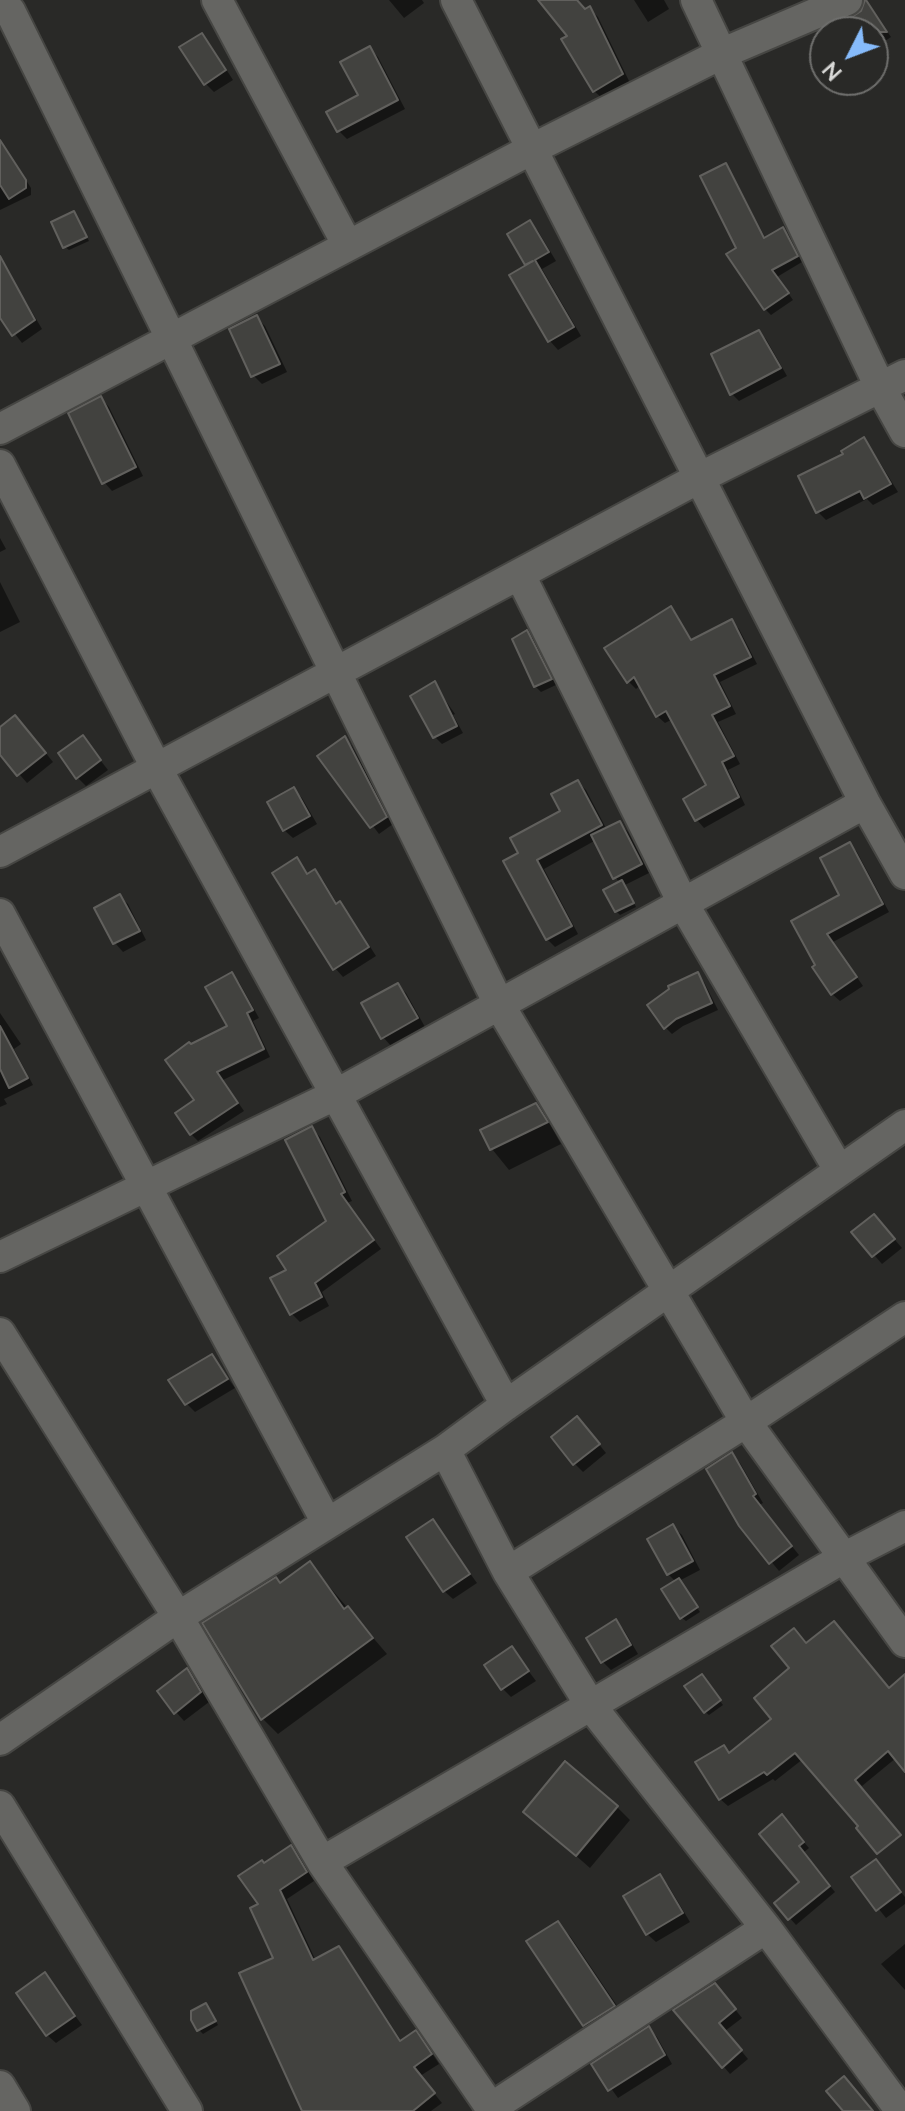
<!DOCTYPE html>
<html>
<head>
<meta charset="utf-8">
<style>
  body { margin:0 }
  #map { position:relative; width:905px; height:2111px; overflow:hidden; background:#292927; font-family:"Nunito Sans",sans-serif }
  canvas { display:block }
  .north { position:absolute; left:809px; top:16px; width:80px; height:80px; box-sizing:border-box; background:#292927; border:2px solid #6f6f6d; border-radius:50%; rotate:228deg; font-size:22px; font-weight:700; line-height:32px; text-align:center; color:#d9d9d7 }
  .north::after { content:''; display:block; margin:auto; width:28px; height:36px; background:#86bbfb; clip-path:polygon(50% 0,100% 100%,50% 72%,0 100%) }
</style>
</head>
<body>
<div id="map">
<canvas width="905" height="2111"></canvas>
<div class="north">N</div>
</div>
<script>
const ctx = document.querySelector('canvas').getContext('2d');
ctx.lineJoin = 'round';
function paint(path, color) {
  ctx.fillStyle = color;
  ctx.fill(path, 'evenodd');
}
function toPath(rows) {
  const path = new Path2D();
  for (const r of rows) {
    path.moveTo(r[0], r[1]);
    for (let i = 2; i < r.length; i += 2) path.lineTo(r[i], r[i + 1]);
  }
  return path;
}
function strokePath(path, color, width, dash) {
  ctx.strokeStyle = color;
  ctx.lineWidth = width;
  ctx.lineCap = dash ? 'butt' : 'round';
  ctx.setLineDash(dash || []);
  ctx.stroke(path);
}
paint(toPath([
  [389,0,422,0,424,3,404,18],
  [540,0,577,0,585,11,590,9,598,17,630,83,603,99,594,91,570,37],
  [634,0,664,0,669,9,648,22],
  [866,1,891,37,873,49,873,32,857,32],
  [201,35,210,44,233,80,214,92,205,83],
  [370,49,378,57,405,109,347,139,338,130,361,96],
  [0,140,31,188,31,195,0,210],
  [725,165,731,172,766,239,783,230,789,236,802,262,777,277,793,300,771,315,765,309,739,249],
  [74,214,89,241,69,250,65,247],
  [530,223,538,231,556,261,542,269,581,336,558,350,550,341,511,276,529,266],
  [17,291,25,300,42,329,22,343,0,315,0,302],
  [256,317,265,326,287,372,262,384,253,375],
  [759,332,766,339,787,376,739,401,732,394,714,355],
  [101,398,109,407,143,476,112,491,104,482],
  [864,440,871,448,898,492,873,505,867,499,826,520,818,512,846,455],
  [0,538,6,549,0,552],
  [0,582,20,622,0,632],
  [671,608,693,641,732,622,739,629,757,664,720,682,736,714,718,722,740,764,728,770,745,805,704,828,697,820,686,799,709,786,673,719,665,723,657,716,641,685,636,689,628,681],
  [527,633,533,638,556,685,541,692,535,686],
  [434,684,455,714,453,715,463,733,442,744,435,737,412,697],
  [24,726,53,762,27,783,0,752,0,729],
  [83,738,108,770,86,786,77,777],
  [345,739,352,746,393,824,379,834,320,756],
  [578,782,586,790,607,830,620,823,628,832,649,873,625,885,636,907,620,915,616,911,620,883,615,877,596,840,544,869,578,934,555,947,547,939,521,854,563,812],
  [294,789,302,798,317,824,293,838,284,830],
  [850,844,857,852,889,912,833,942,863,986,840,1001,832,994,794,922,842,896],
  [296,860,309,875,314,872,323,880,338,905,348,912,376,956,343,977,335,968],
  [119,896,128,904,146,940,123,952,115,943,96,908],
  [232,975,239,982,259,1018,253,1021,270,1057,223,1080,244,1111,198,1141,191,1134,197,1101,230,1027],
  [697,975,704,982,718,1010,683,1026,672,1034,666,1028],
  [397,985,406,993,425,1027,391,1046,383,1037],
  [0,1013,21,1044,14,1049,33,1085,4,1099,7,1104,0,1107],
  [536,1105,543,1112,561,1144,509,1170,492,1149,483,1131],
  [312,1129,320,1137,352,1201,347,1203,381,1249,322,1292,329,1306,300,1322,291,1313,289,1270,328,1221],
  [882,1225,902,1248,882,1264,854,1232],
  [212,1356,235,1388,195,1412,187,1404],
  [585,1427,606,1453,583,1472,575,1464],
  [732,1455,740,1463,763,1503,759,1505,799,1555,779,1571,741,1525],
  [433,1522,477,1583,453,1599,444,1591],
  [673,1527,682,1535,700,1570,679,1581,700,1612,686,1621,682,1618,676,1582,668,1574],
  [310,1564,387,1654,278,1734,263,1719,205,1624,281,1584],
  [616,1622,624,1630,638,1654,611,1670,602,1661],
  [806,1645,889,1690,905,1677,905,1769,896,1758,862,1786,836,1759,803,1759,775,1781,773,1779,728,1806,720,1799,724,1747,731,1754,774,1719,791,1669],
  [512,1649,536,1681,511,1697,503,1689],
  [187,1671,195,1679,209,1702,184,1721,176,1712],
  [705,1680,723,1705,709,1715,705,1712],
  [617,1807,630,1820,590,1868,526,1812],
  [787,1823,809,1848,803,1853,835,1892,796,1925,777,1904,802,1882],
  [290,1848,299,1856,314,1881,287,1899,316,1961,339,1949,347,1957,402,2042,415,2033,424,2041,439,2064,420,2076,442,2103,431,2111,304,2111,276,1959,261,1905,265,1866],
  [876,1861,905,1897,905,1904,886,1918,854,1878],
  [660,1877,668,1885,690,1922,656,1942,647,1934],
  [557,1923,570,1936,626,2019,597,2038,585,2025],
  [905,1944,905,1990,881,1964],
  [45,1975,82,2025,56,2043,47,2035],
  [722,1993,742,2018,725,2031,748,2059,730,2074,676,2011],
  [209,2009,218,2025,203,2034,199,2030],
  [649,2029,657,2037,672,2064,618,2098,594,2065]
]), '#0007');
const building = toPath([
  [538,0,577,0,585,9,590,6,623,74,593,92,561,39,567,36,538,0],
  [865,0,866,0,887,32,855,32,847,20,861,11,865,0],
  [202,33,226,70,204,85,179,47,202,33],
  [370,46,398,100,337,132,326,112,358,95,340,62,370,46],
  [0,140,26,180,26,188,9,199,0,185,0,140],
  [726,163,764,238,783,227,798,256,772,270,789,293,764,310,726,254,736,248,700,176,726,163],
  [74,211,87,237,63,248,51,222,74,211],
  [530,220,549,252,535,260,574,327,548,342,509,275,533,261,525,265,507,234,530,220],
  [0,256,35,320,12,336,0,318,0,256],
  [257,315,280,364,251,377,229,329,257,315],
  [759,330,781,368,730,395,711,354,759,330],
  [101,396,136,467,102,484,68,413,101,396],
  [864,437,891,484,864,499,860,491,816,513,798,476,843,454,841,451,864,437],
  [671,606,691,640,732,619,751,657,714,675,730,706,712,715,734,756,722,762,739,797,695,821,683,799,706,785,666,711,656,717,634,677,627,683,604,648,671,606],
  [527,630,552,679,534,687,512,639,527,630],
  [435,681,457,726,433,738,410,696,435,681],
  [15,715,46,753,17,776,0,755,0,727,15,715],
  [83,735,101,760,76,779,58,753,83,735],
  [345,736,387,817,370,828,317,756,345,736],
  [578,780,602,825,537,860,572,926,546,940,503,861,518,853,510,838,560,811,551,794,578,780],
  [294,787,310,816,283,831,267,802,294,787],
  [620,821,642,864,613,879,591,835,620,821],
  [850,842,883,904,827,934,857,977,831,995,812,967,815,965,791,921,839,895,820,858,850,842],
  [297,857,307,874,315,869,336,904,340,901,369,947,333,970,272,873,297,857],
  [622,880,634,903,615,912,603,890,622,880],
  [120,894,140,931,113,944,94,908,120,894],
  [232,972,253,1010,247,1013,264,1049,217,1072,238,1103,190,1135,175,1113,194,1100,165,1060,189,1042,191,1044,227,1026,205,987,232,972],
  [698,972,712,1003,676,1019,664,1029,647,1005,669,989,668,986,698,972],
  [398,983,418,1018,381,1039,361,1003,398,983],
  [0,1026,28,1078,9,1088,0,1069,0,1026],
  [536,1103,548,1122,490,1150,480,1130,536,1103],
  [312,1126,345,1192,341,1194,374,1240,315,1283,322,1297,290,1315,270,1278,286,1270,277,1256,326,1221,285,1140,312,1126],
  [874,1214,895,1239,872,1257,851,1232,874,1214],
  [212,1354,228,1379,185,1405,168,1380,212,1354],
  [577,1416,600,1444,573,1465,551,1437,577,1416],
  [732,1452,756,1494,753,1496,792,1546,769,1564,739,1526,706,1469,732,1452],
  [433,1519,470,1574,443,1592,406,1537,433,1519],
  [673,1524,693,1561,667,1575,647,1539,673,1524],
  [310,1561,344,1609,348,1606,373,1638,261,1720,202,1623,276,1577,280,1583,310,1561],
  [679,1578,698,1607,680,1619,661,1589,679,1578],
  [616,1619,631,1645,601,1663,586,1638,616,1619],
  [834,1621,889,1688,905,1674,905,1772,888,1751,855,1780,901,1835,877,1854,856,1828,858,1826,795,1753,767,1775,764,1772,719,1800,695,1762,724,1745,729,1753,771,1719,754,1698,789,1668,771,1646,794,1628,806,1643,834,1621],
  [512,1646,529,1671,501,1690,484,1665,512,1646],
  [187,1668,201,1692,174,1714,157,1691,187,1668],
  [702,1674,721,1700,704,1713,684,1686,702,1674],
  [565,1761,618,1806,576,1856,523,1812,565,1761],
  [782,1814,804,1842,799,1846,830,1886,788,1920,774,1903,799,1882,759,1834,782,1814],
  [291,1845,307,1872,280,1890,313,1960,339,1946,400,2041,416,2030,432,2054,414,2067,435,2093,413,2111,302,2111,239,1973,273,1958,250,1908,258,1904,238,1876,262,1860,264,1863,291,1845],
  [876,1859,901,1892,876,1911,851,1877,876,1859],
  [660,1874,683,1913,646,1935,623,1896,660,1874],
  [558,1921,615,2006,583,2026,526,1941,558,1921],
  [45,1972,75,2016,46,2036,16,1993,45,1972],
  [715,1983,736,2009,719,2023,742,2050,722,2068,673,2010,715,1983],
  [206,2003,216,2021,197,2031,191,2020,191,2011,206,2003],
  [649,2026,665,2055,608,2091,591,2064,649,2026],
  [844,2076,873,2111,843,2111,826,2091,844,2076]
]);
paint(building, '#42423f');
strokePath(building, '#61605d', 2);
const minor = toPath([
  [217,0,347,244],
  [456,0,865,803,905,874],
  [696,0,880,387,905,432],
  [10,11,500,1006,746,1422,905,1642],
  [0,429,532,149,723,53,847,0],
  [0,465,157,769,506,1405],
  [520,575,684,905,839,1170],
  [0,852,699,478,905,375],
  [0,914,327,1523],
  [0,1257,335,1095,865,803],
  [0,1333,178,1617,322,1862,493,2111],
  [445,1450,508,1572,591,1706,766,1928,901,2111],
  [508,1572,746,1422,905,1317],
  [0,1740,178,1617,445,1450,506,1405,905,1125],
  [0,1806,187,2111],
  [322,1862,845,1557,905,1526],
  [0,2086,15,2111],
  [491,2108,766,1928]
]);
strokePath(minor, '#464643', 34);
strokePath(minor, '#656562', 30);
</script>
</body>
</html>
